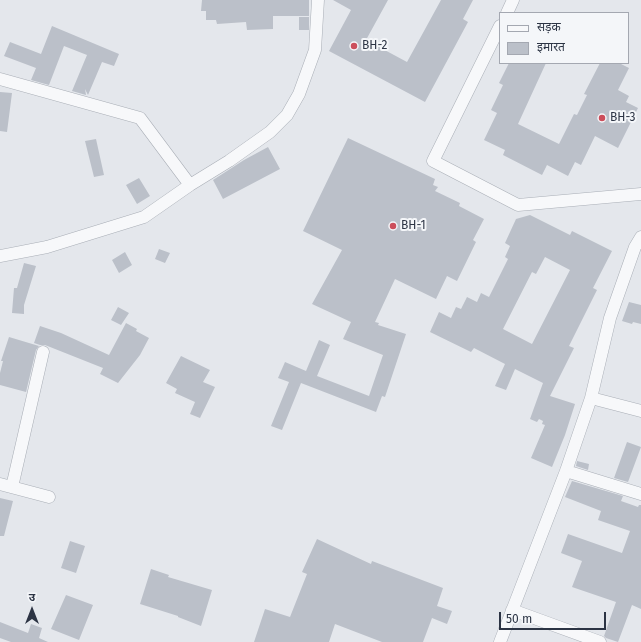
<!DOCTYPE html>
<html>
<head>
<meta charset="utf-8">
<style>
  body { margin:0 }
  #map { position:relative; width:641px; height:642px; overflow:hidden; background:#e4e7ec; font-family:"Fira Sans","Noto Sans Devanagari",sans-serif }
  canvas { display:block }
  .legend { position:absolute; left:499px; top:12px; width:130px; height:52px; box-sizing:border-box; background:#f4f6f9; border:1px solid #a4a8b1; margin:0; padding:5px 7px; list-style:none; font-size:12px; color:#2c3444 }
  .legend li { display:flex; align-items:center; gap:8px; height:20px }
  .legend b { width:20px; border:1px solid #a4a8b1 }
  .north { position:absolute; left:12px; top:590px; width:40px; height:40px; -webkit-text-stroke:3px #f4f6f9; paint-order:stroke; rotate:0deg; font-size:11px; font-weight:700; line-height:16px; text-align:center; color:#2c3444 }
  .north::after { content:''; display:block; margin:auto; width:14px; height:18px; background:#2c3444; clip-path:polygon(50% 0,100% 100%,50% 72%,0 100%) }
  .scale { position:absolute; left:499px; top:612px; width:107px; height:18px; box-sizing:border-box; border:2px solid #2c3444; border-top:0; padding-left:5px; font-size:12px; line-height:14px; white-space:nowrap; color:#2c3444; -webkit-text-stroke:3px #f4f6f9; paint-order:stroke }
</style>
</head>
<body>
<div id="map">
<canvas width="641" height="642"></canvas>
<ul class="legend">
<li><b style="height:5px;background:#f7f8fa"></b>सड़क</li>
<li><b style="height:11px;background:#bbc0c9"></b>इमारत</li>
</ul>
<div class="north">उ</div>
<div class="scale">50 m</div>
</div>
<script>
const ctx = document.querySelector('canvas').getContext('2d');
ctx.lineJoin = 'round';
function paint(path, color) {
  ctx.fillStyle = color;
  ctx.fill(path, 'evenodd');
}
function toPath(rows) {
  const path = new Path2D();
  for (const r of rows) {
    path.moveTo(r[0], r[1]);
    for (let i = 2; i < r.length; i += 2) path.lineTo(r[i], r[i + 1]);
  }
  return path;
}
function strokePath(path, color, width, dash) {
  ctx.strokeStyle = color;
  ctx.lineWidth = width;
  ctx.lineCap = dash ? 'butt' : 'round';
  ctx.setLineDash(dash || []);
  ctx.stroke(path);
}
function drawText(font, color, halo, rows, align = 'center') {
  ctx.font = font + ' "Fira Sans",sans-serif';
  ctx.lineWidth = 4;
  ctx.setLineDash([]);
  ctx.textBaseline = 'middle';
  ctx.strokeStyle = halo;
  ctx.fillStyle = color;
  for (const [text, x, y, turn = 0] of rows) {
    ctx.save();
    ctx.translate(x, y);
    ctx.rotate((+turn || 0) * Math.PI / 180);
    ctx.textAlign = isNaN(turn) ? turn : align;
    if (halo) ctx.strokeText(text, 0, 0);
    ctx.fillText(text, 0, 0);
    ctx.restore();
  }
}
paint(toPath([
  [202,0,309,0,309,16,273,16,273,29,247,30,246,22,217,24,216,20,206,20,206,11,201,11],
  [333,0,388,0,366,40,407,62,441,0,473,0,463,19,468,22,425,102,329,51,351,10],
  [299,17,309,17,309,30,299,30],
  [52,26,119,54,114,66,102,62,88,95,85,89,86,95,72,91,87,55,64,46,49,85,31,80,36,68,4,56,10,42,41,54],
  [509,63,546,63,518,124,559,144,574,114,577,115,587,95,584,94,600,63,619,63,629,68,618,90,629,96,626,102,638,108,618,148,595,136,581,165,575,162,568,176,547,165,542,175,503,155,505,150,484,140,497,113,491,110,503,85,499,83],
  [0,92,12,93,7,132,0,131],
  [348,138,435,179,433,185,438,187,435,191,460,203,459,206,484,219,473,240,476,242,457,281,447,276,436,299,395,279,375,322,379,323,378,325,406,334,385,397,382,396,376,412,301,383,282,430,271,426,289,382,278,378,285,362,306,371,319,340,330,345,317,376,369,396,383,355,343,339,351,322,312,304,342,250,303,231],
  [96,139,104,175,94,177,85,141],
  [268,147,280,169,223,199,213,180,244,160],
  [139,178,150,196,137,204,126,185],
  [530,215,570,235,572,231,612,251,593,288,597,290,569,346,574,348,550,396,575,404,565,435,552,467,531,458,545,425,542,424,543,421,539,419,537,422,530,419,543,383,515,369,506,390,495,386,505,364,474,348,471,352,430,332,439,312,451,318,456,307,461,309,467,297,477,302,481,293,489,297,508,259,505,257,510,246,505,243,516,219],
  [545,257,570,270,532,344,503,329,532,272,536,274],
  [159,249,170,253,165,263,155,259],
  [125,252,132,265,119,273,112,260],
  [24,263,36,266,24,305,24,314,12,313,14,288,17,288],
  [629,302,641,305,641,324,633,322,632,324,622,321],
  [118,307,129,313,121,325,111,320],
  [126,323,137,329,136,331,149,338,140,355,118,383,100,374,103,368,45,345,40,345,34,343,40,326,61,333,109,355],
  [9,337,39,346,36,350,26,392,0,385,0,373,3,361,1,361],
  [181,356,210,370,203,382,215,387,200,418,190,414,195,402,175,393,177,389,166,383],
  [627,442,641,447,628,482,614,478],
  [577,461,589,464,588,470,576,466],
  [572,481,623,496,621,501,638,507,639,505,641,505,641,609,632,605,618,642,606,638,604,636,616,602,572,587,582,561,561,553,568,534,622,553,630,531,598,520,601,511,565,497],
  [0,498,13,501,4,536,0,536],
  [317,539,371,564,372,561,443,588,437,606,452,611,447,624,432,618,423,642,382,642,335,624,329,642,254,642,265,609,290,617,307,574,302,572],
  [70,541,85,546,76,573,61,568],
  [151,569,169,575,168,577,212,590,201,626,178,617,178,616,140,604],
  [66,595,93,605,79,640,51,629],
  [0,622,28,633,31,624,42,628,39,638,48,642,11,642,0,638]
]), '#bbc0c9');
const minor = toPath([
  [507,13,513,0],
  [500,26,433,161,518,205,641,194],
  [0,79,140,118,190,185,229,161,270,132,287,115,299,94,315,50,318,0],
  [0,256,47,247,144,217,190,185],
  [591,398,641,411],
  [566,471,641,494],
  [0,484,49,497],
  [12,487,43,352],
  [512,610,600,642],
  [500,642,566,471,591,398,610,318,635,247,641,237]
]);
strokePath(minor, '#a9aeb6', 13);
strokePath(minor, '#f7f8fa', 12);
for (const [x, y, r, color] of [
  [354,46,4,"#cc4e5b"],
  [602,118,4,"#cc4e5b"],
  [393,226,4,"#cc4e5b"]
]) {
  const dot = new Path2D();
  dot.arc(x, y, r, 0, 2 * Math.PI);
  ctx.fillStyle = color;
  ctx.fill(dot);
  strokePath(dot, '#f4f6f9', 1.5);
}
drawText('12px', '#2c3444', '#f4f6f9', [
  ["BH-2",362,46],
  ["BH-3",610,118],
  ["BH-1",401,226]
], 'left');
</script>
</body>
</html>
